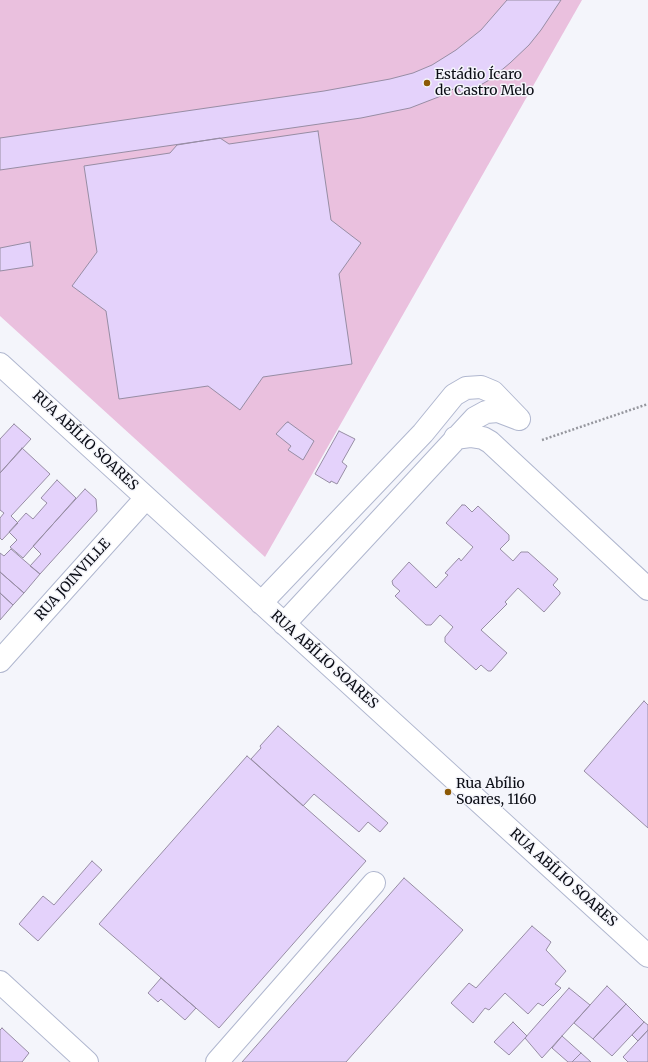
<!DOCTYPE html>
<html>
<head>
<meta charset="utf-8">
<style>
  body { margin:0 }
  canvas { display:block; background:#f4f5fb }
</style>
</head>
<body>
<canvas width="648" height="1062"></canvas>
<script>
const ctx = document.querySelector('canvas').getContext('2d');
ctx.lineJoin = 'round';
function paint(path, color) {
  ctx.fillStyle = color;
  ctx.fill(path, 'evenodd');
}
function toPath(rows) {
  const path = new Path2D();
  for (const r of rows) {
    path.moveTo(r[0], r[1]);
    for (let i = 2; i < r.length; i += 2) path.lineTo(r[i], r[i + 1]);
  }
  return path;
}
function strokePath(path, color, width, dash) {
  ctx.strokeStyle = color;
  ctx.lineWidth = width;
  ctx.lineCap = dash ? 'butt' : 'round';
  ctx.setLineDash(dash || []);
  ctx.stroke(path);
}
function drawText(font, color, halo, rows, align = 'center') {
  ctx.font = font + ' Merriweather,serif';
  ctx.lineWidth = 3;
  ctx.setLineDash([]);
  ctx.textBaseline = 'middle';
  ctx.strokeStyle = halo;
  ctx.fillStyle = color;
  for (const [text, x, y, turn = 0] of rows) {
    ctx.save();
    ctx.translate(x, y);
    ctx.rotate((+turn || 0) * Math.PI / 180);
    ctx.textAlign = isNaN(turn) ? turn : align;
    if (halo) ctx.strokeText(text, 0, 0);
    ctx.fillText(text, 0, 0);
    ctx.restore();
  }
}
paint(toPath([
  [0,0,582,0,265,557,0,316]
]), '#eac0de');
const building = toPath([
  [507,0,561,0,541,30,529,45,510,63,491,79,463,95,457,87,441,96,410,108,361,118,0,170,0,138,324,91,390,79,413,73,432,65,456,50,481,30,507,0],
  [318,131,331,220,361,243,339,274,352,364,263,377,240,410,208,386,119,399,106,311,72,286,97,252,84,166,170,153,177,145,220,138,229,144,318,131],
  [30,242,33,266,0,271,0,248,30,242],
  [288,422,314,441,303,460,288,450,291,446,276,434,286,423,288,422],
  [14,424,31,439,0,473,0,439,14,424],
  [339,431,355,439,342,462,347,466,337,484,331,481,330,483,315,474,339,431],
  [22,448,50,474,11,516,18,523,2,540,0,538,0,518,4,513,0,510,0,473,22,448],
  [57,480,76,498,23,558,10,547,17,540,9,532,26,513,33,519,47,503,41,498,57,480],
  [85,489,96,499,97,511,40,574,30,566,41,554,33,546,85,489],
  [462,505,465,505,472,512,478,506,509,535,509,540,500,549,513,561,521,552,528,552,558,579,553,585,560,592,560,594,544,612,518,588,505,602,507,604,481,630,507,653,491,671,488,671,481,665,476,670,445,642,445,637,453,627,440,615,431,625,426,625,395,596,400,591,393,585,392,581,409,562,436,588,448,575,445,573,459,558,461,561,473,547,446,523,462,505],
  [11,549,40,574,24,593,0,572,0,553,4,556,11,549],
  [0,572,24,593,13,605,0,593,0,572],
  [0,593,13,605,0,620,0,593],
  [644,701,648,705,648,828,584,771,644,701],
  [278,726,388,823,380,832,368,822,359,832,314,794,303,806,251,759,261,748,260,746,278,726],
  [247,756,366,861,219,1028,99,924,247,756],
  [92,861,102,870,38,941,19,924,43,896,54,905,92,861],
  [404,878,463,930,346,1062,242,1062,404,878],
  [532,926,551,942,546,950,566,971,555,984,561,988,543,1006,538,1003,528,1014,505,993,489,1010,485,1008,473,1023,451,1003,469,983,476,988,532,926],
  [161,978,196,1008,185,1020,161,999,158,1002,148,993,161,978],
  [607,986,626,1004,593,1039,574,1023,607,986],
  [569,988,590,1005,542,1058,525,1038,569,988],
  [626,1004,644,1022,612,1056,593,1039,626,1004],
  [513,1022,527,1036,509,1055,494,1042,513,1022],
  [644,1022,648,1025,648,1030,638,1041,632,1035,644,1022],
  [2,1028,29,1053,22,1062,0,1062,0,1030,2,1028],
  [648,1030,648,1062,628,1062,623,1057,648,1030],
  [562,1036,581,1053,572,1062,568,1062,552,1048,562,1036],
  [581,1053,591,1062,572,1062,581,1053]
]);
paint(building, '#e4d2fb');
strokePath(building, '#978da4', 1);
const minor = toPath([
  [0,364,648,956],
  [455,438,470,436,483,438,490,442,648,589],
  [261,603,423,433,454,395,466,388,481,387,493,392,519,419],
  [284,624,475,418,486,412,498,411,519,419],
  [0,661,146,498],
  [0,982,87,1062],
  [217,1062,374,883]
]);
strokePath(minor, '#b0b7cf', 24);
strokePath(toPath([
  [542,440,648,404]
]), '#96979e', 2.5, [2, 2]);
strokePath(minor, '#fff', 22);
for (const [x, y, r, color] of [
  [427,83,4,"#8c5905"],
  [448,792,4,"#8c5905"]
]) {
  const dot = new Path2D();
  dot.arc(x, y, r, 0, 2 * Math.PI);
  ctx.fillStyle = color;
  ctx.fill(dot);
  strokePath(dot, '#f4f5fb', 1.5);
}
drawText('14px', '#0b0d15', '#f4f5fb', [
  ["Estádio Ícaro",435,75],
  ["de Castro Melo",435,91],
  ["Rua Abílio",456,784],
  ["Soares, 1160",456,800]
], 'left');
drawText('14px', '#0b0d15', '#f4f5fb', [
  ["RUA ABÍLIO SOARES",85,441,43],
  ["RUA JOINVILLE",73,580,-48],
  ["RUA ABÍLIO SOARES",324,660,42],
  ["RUA ABÍLIO SOARES",563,878,42]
]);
</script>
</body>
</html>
